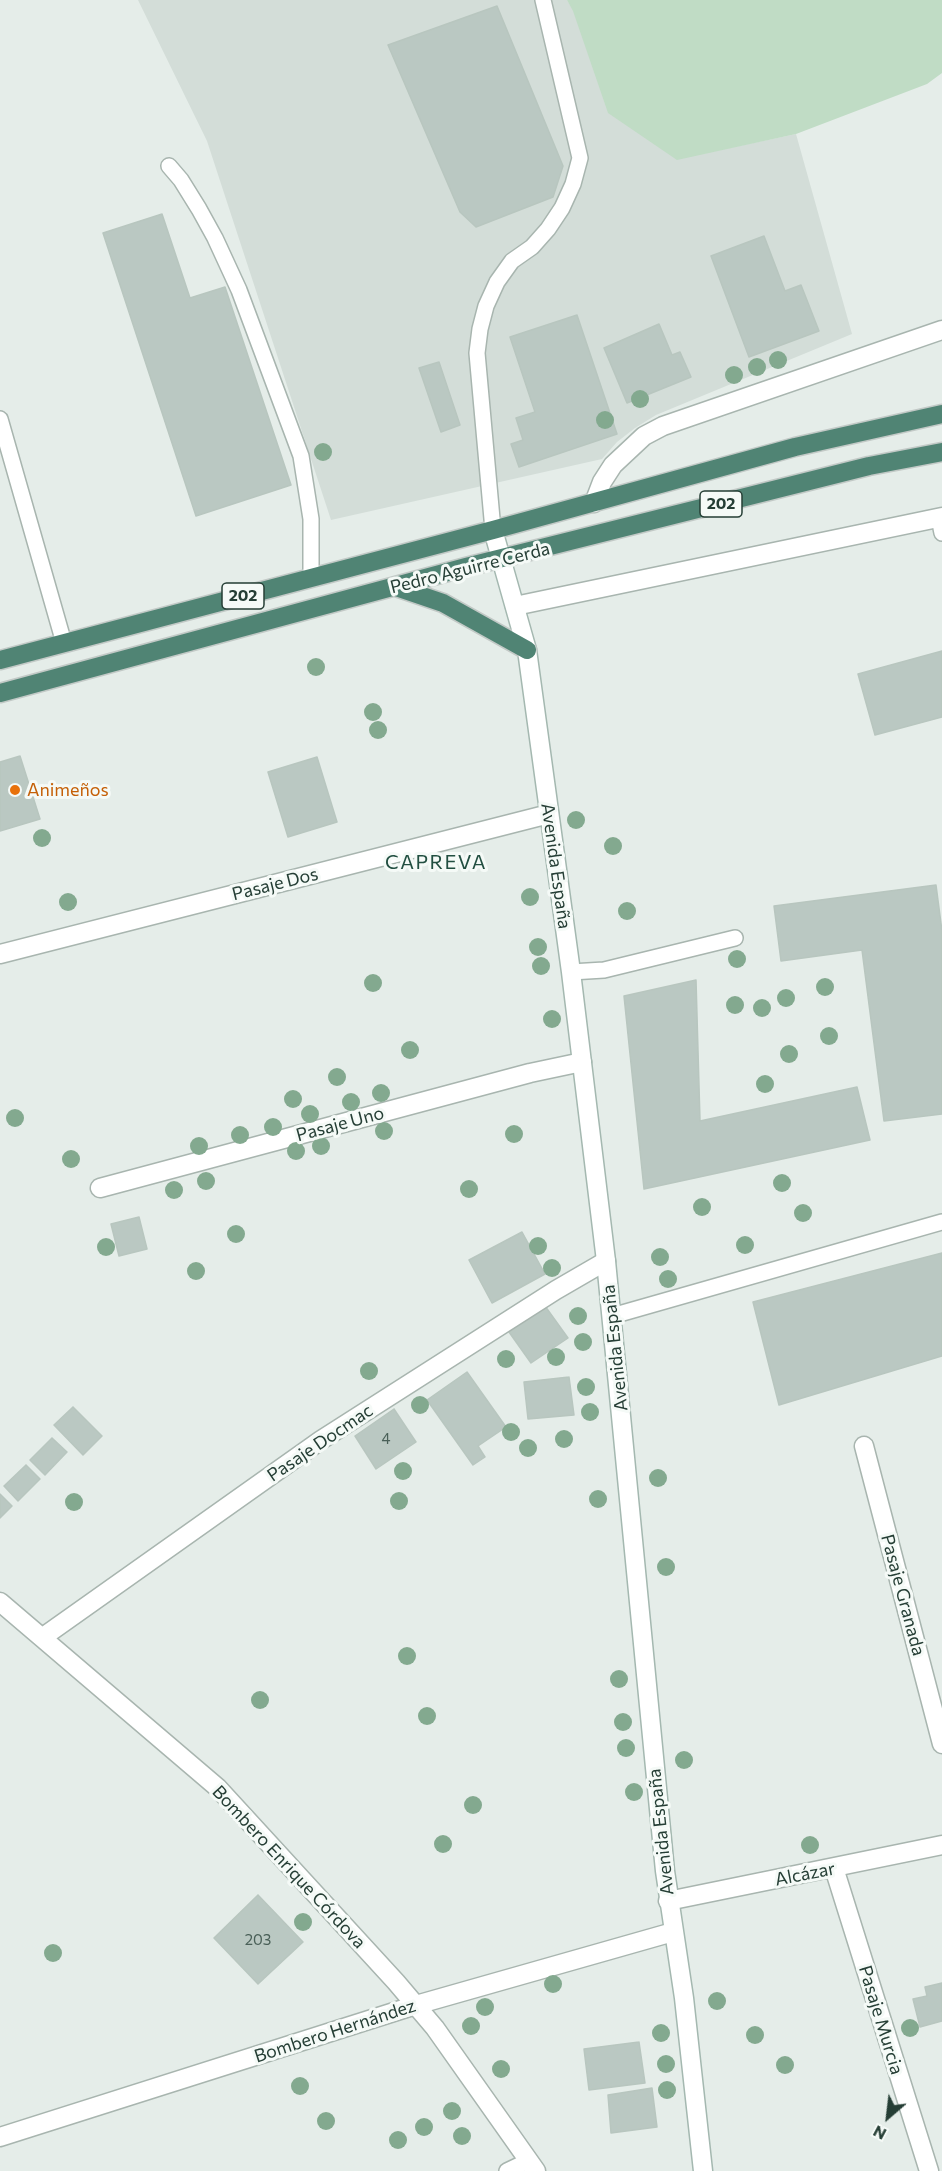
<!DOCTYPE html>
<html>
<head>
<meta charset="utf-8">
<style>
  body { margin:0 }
  #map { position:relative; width:942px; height:2171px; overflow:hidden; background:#e5ede9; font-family:Commissioner,sans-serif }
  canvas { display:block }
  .north { position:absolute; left:858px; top:2087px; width:60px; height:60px; -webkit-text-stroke:4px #f5faf7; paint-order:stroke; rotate:208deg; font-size:16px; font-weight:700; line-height:24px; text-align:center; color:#253e35 }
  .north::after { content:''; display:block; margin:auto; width:21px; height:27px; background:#253e35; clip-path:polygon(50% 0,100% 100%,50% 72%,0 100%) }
</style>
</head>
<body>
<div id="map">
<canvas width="942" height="2171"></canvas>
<div class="north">N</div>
</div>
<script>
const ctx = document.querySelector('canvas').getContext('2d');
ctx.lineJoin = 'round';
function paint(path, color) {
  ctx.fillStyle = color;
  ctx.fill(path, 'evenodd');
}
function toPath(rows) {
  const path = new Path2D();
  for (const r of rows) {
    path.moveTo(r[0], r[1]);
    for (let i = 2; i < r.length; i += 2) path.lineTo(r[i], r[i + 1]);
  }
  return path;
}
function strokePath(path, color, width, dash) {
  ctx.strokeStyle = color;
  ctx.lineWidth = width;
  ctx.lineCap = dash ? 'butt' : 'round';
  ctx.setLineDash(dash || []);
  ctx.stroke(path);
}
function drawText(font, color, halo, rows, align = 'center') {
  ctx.font = font + ' Commissioner,sans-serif';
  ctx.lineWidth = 6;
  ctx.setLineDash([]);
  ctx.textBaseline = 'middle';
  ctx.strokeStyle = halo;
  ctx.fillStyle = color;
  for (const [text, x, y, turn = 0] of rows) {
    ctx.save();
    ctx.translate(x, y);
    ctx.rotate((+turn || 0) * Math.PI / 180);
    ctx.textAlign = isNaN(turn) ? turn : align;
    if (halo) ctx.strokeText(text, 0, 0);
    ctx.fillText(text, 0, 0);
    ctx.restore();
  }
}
paint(toPath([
  [138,0,567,0,677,159,796,134,852,334,656,415,635,428,617,442,602,459,331,520,207,141]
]), '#d3ddd8');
paint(toPath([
  [567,0,942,0,942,73,927,84,796,134,677,160,608,113,573,11]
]), '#c0dcc5');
const building = toPath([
  [497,6,563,166,553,197,476,227,460,212,388,45,497,6],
  [162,214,190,298,225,287,291,485,196,516,103,233,162,214],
  [764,236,785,291,801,285,819,331,749,357,711,256,764,236],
  [577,315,617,434,519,467,511,444,523,440,516,418,535,412,510,337,577,315],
  [659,324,672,355,680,352,691,377,627,403,604,348,659,324],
  [439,362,460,425,441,432,419,368,439,362],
  [942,651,942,717,875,735,858,674,942,651],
  [20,756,40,819,0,831,0,762,20,756],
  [317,757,337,822,288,837,268,772,317,757],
  [936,885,942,931,942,1114,884,1121,862,950,781,961,774,906,936,885],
  [696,980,700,1121,857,1087,870,1140,644,1189,624,996,696,980],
  [139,1217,147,1249,119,1256,111,1224,139,1217],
  [522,1232,545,1274,492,1303,469,1260,522,1232],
  [942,1253,942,1356,779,1405,753,1302,942,1253],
  [545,1306,568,1338,531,1363,509,1332,545,1306],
  [467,1372,506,1427,478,1446,485,1457,473,1465,427,1400,467,1372],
  [569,1377,574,1415,528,1419,524,1382,569,1377],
  [73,1407,102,1436,83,1455,54,1425,73,1407],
  [394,1409,416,1442,376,1469,355,1436,394,1409],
  [52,1438,67,1452,45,1475,30,1460,52,1438],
  [26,1465,40,1479,18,1501,4,1486,26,1465],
  [0,1494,12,1506,0,1518,0,1494],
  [258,1895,303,1942,258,1984,214,1938,258,1895],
  [942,1983,942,2021,920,2027,913,1999,927,1996,925,1987,942,1983],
  [639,2042,645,2083,589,2090,584,2049,639,2042],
  [652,2088,657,2127,611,2133,608,2095,652,2088]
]);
paint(building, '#bac8c2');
strokePath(building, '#b8c6bf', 1.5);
const service = toPath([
  [169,166,181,180,199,209,215,238,239,290,301,456,311,519,311,578],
  [0,419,64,643],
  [939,518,942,533],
  [493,530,477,353,480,329,486,306,497,282,512,261,532,247,548,229,562,208,573,184,580,158,543,0],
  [571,972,604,970,735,938],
  [612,1316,942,1222],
  [507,2171,528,2161]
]);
const minor = toPath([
  [594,503,602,482,613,465,644,436,663,426,942,330],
  [515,606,942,517],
  [0,954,549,814],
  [100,1188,530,1073,582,1062],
  [864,1446,942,1744],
  [0,1602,218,1788,396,1982,435,2028,536,2171],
  [43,1637,321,1440,556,1290,606,1261],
  [834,1868,929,2171],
  [668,1901,942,1845]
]);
const tertiary = toPath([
  [0,2137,416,2005,673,1932]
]);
const secondary = toPath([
  [493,530,527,650,571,972,606,1261,665,1871,684,1998,703,2171]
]);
const trunk = toPath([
  [396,587,443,603,527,650],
  [0,660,493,530,795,447,942,414],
  [0,693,466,567,869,466,942,452]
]);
strokePath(service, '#a8b5af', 18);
strokePath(minor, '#a8b5af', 21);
strokePath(tertiary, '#a8b5af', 21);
strokePath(secondary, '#a4b8b0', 21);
strokePath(trunk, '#c2c9c6', 21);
strokePath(service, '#fff', 15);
strokePath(minor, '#fff', 18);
strokePath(tertiary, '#fff', 18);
strokePath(secondary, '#fff', 18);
strokePath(trunk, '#508474', 18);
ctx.fillStyle = '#83a98f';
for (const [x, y] of [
  [778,360],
  [757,367],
  [734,375],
  [640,399],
  [605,420],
  [323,452],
  [316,667],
  [373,712],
  [378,730],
  [576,820],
  [42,838],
  [613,846],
  [530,897],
  [68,902],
  [627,911],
  [538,947],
  [737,959],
  [541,966],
  [373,983],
  [825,987],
  [786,998],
  [735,1005],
  [762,1008],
  [552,1019],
  [829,1036],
  [410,1050],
  [789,1054],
  [337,1077],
  [765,1084],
  [381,1093],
  [293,1099],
  [351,1102],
  [310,1114],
  [15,1118],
  [273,1127],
  [384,1131],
  [514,1134],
  [240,1135],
  [199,1146],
  [321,1146],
  [296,1151],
  [71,1159],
  [206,1181],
  [782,1183],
  [469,1189],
  [174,1190],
  [702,1207],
  [803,1213],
  [236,1234],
  [745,1245],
  [538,1246],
  [106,1247],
  [660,1257],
  [552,1268],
  [196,1271],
  [668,1279],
  [578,1316],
  [583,1342],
  [556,1357],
  [506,1359],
  [369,1371],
  [586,1387],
  [420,1405],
  [590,1412],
  [511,1432],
  [564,1439],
  [528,1448],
  [403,1471],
  [658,1478],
  [598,1499],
  [399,1501],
  [74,1502],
  [666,1567],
  [407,1656],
  [619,1679],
  [260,1700],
  [427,1716],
  [623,1722],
  [626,1748],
  [684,1760],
  [634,1792],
  [473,1805],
  [443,1844],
  [810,1845],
  [303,1922],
  [53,1953],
  [553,1984],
  [717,2001],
  [485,2007],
  [471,2026],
  [910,2028],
  [661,2033],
  [755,2035],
  [666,2064],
  [785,2065],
  [501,2069],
  [300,2086],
  [667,2090],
  [452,2111],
  [326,2121],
  [424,2127],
  [462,2136],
  [398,2140]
]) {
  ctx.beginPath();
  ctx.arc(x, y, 9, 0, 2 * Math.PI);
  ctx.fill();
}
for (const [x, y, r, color] of [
  [15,790,6,"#e8710a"]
]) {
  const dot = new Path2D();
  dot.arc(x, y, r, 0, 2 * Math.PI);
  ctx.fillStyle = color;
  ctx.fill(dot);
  strokePath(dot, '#f5faf7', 2);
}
drawText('15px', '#4a6058', null, [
  ["4",386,1439],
  ["203",258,1940]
]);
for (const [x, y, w] of [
  [721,504,42],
  [243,596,42]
]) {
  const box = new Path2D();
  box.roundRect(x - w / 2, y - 13, w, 26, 4.5);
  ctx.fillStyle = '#f5faf7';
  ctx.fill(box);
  strokePath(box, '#253e35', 1.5);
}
drawText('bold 16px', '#253e35', null, [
  ["202",721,504],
  ["202",243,596]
]);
drawText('18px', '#253e35', '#f5faf7', [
  ["Pedro Aguirre Cerda",470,568,-14],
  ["Avenida España",556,866,82],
  ["Pasaje Dos",275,884,-14],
  ["Pasaje Uno",340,1124,-15],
  ["Avenida España",615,1348,-96],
  ["Pasaje Docmac",320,1443,-34],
  ["Pasaje Granada",903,1595,75],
  ["Avenida España",661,1832,-96],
  ["Bombero Enrique Córdova",289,1867,47],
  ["Alcázar",805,1874,-11],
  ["Pasaje Murcia",881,2020,73],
  ["Bombero Hernández",335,2031,-18]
]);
drawText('18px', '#c56008', '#f5faf7', [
  ["Animeños",27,790]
], 'left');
ctx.letterSpacing = '1.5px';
drawText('20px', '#224f41', '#f5faf7', [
  ["CAPREVA",436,862]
]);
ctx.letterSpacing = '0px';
</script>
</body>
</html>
